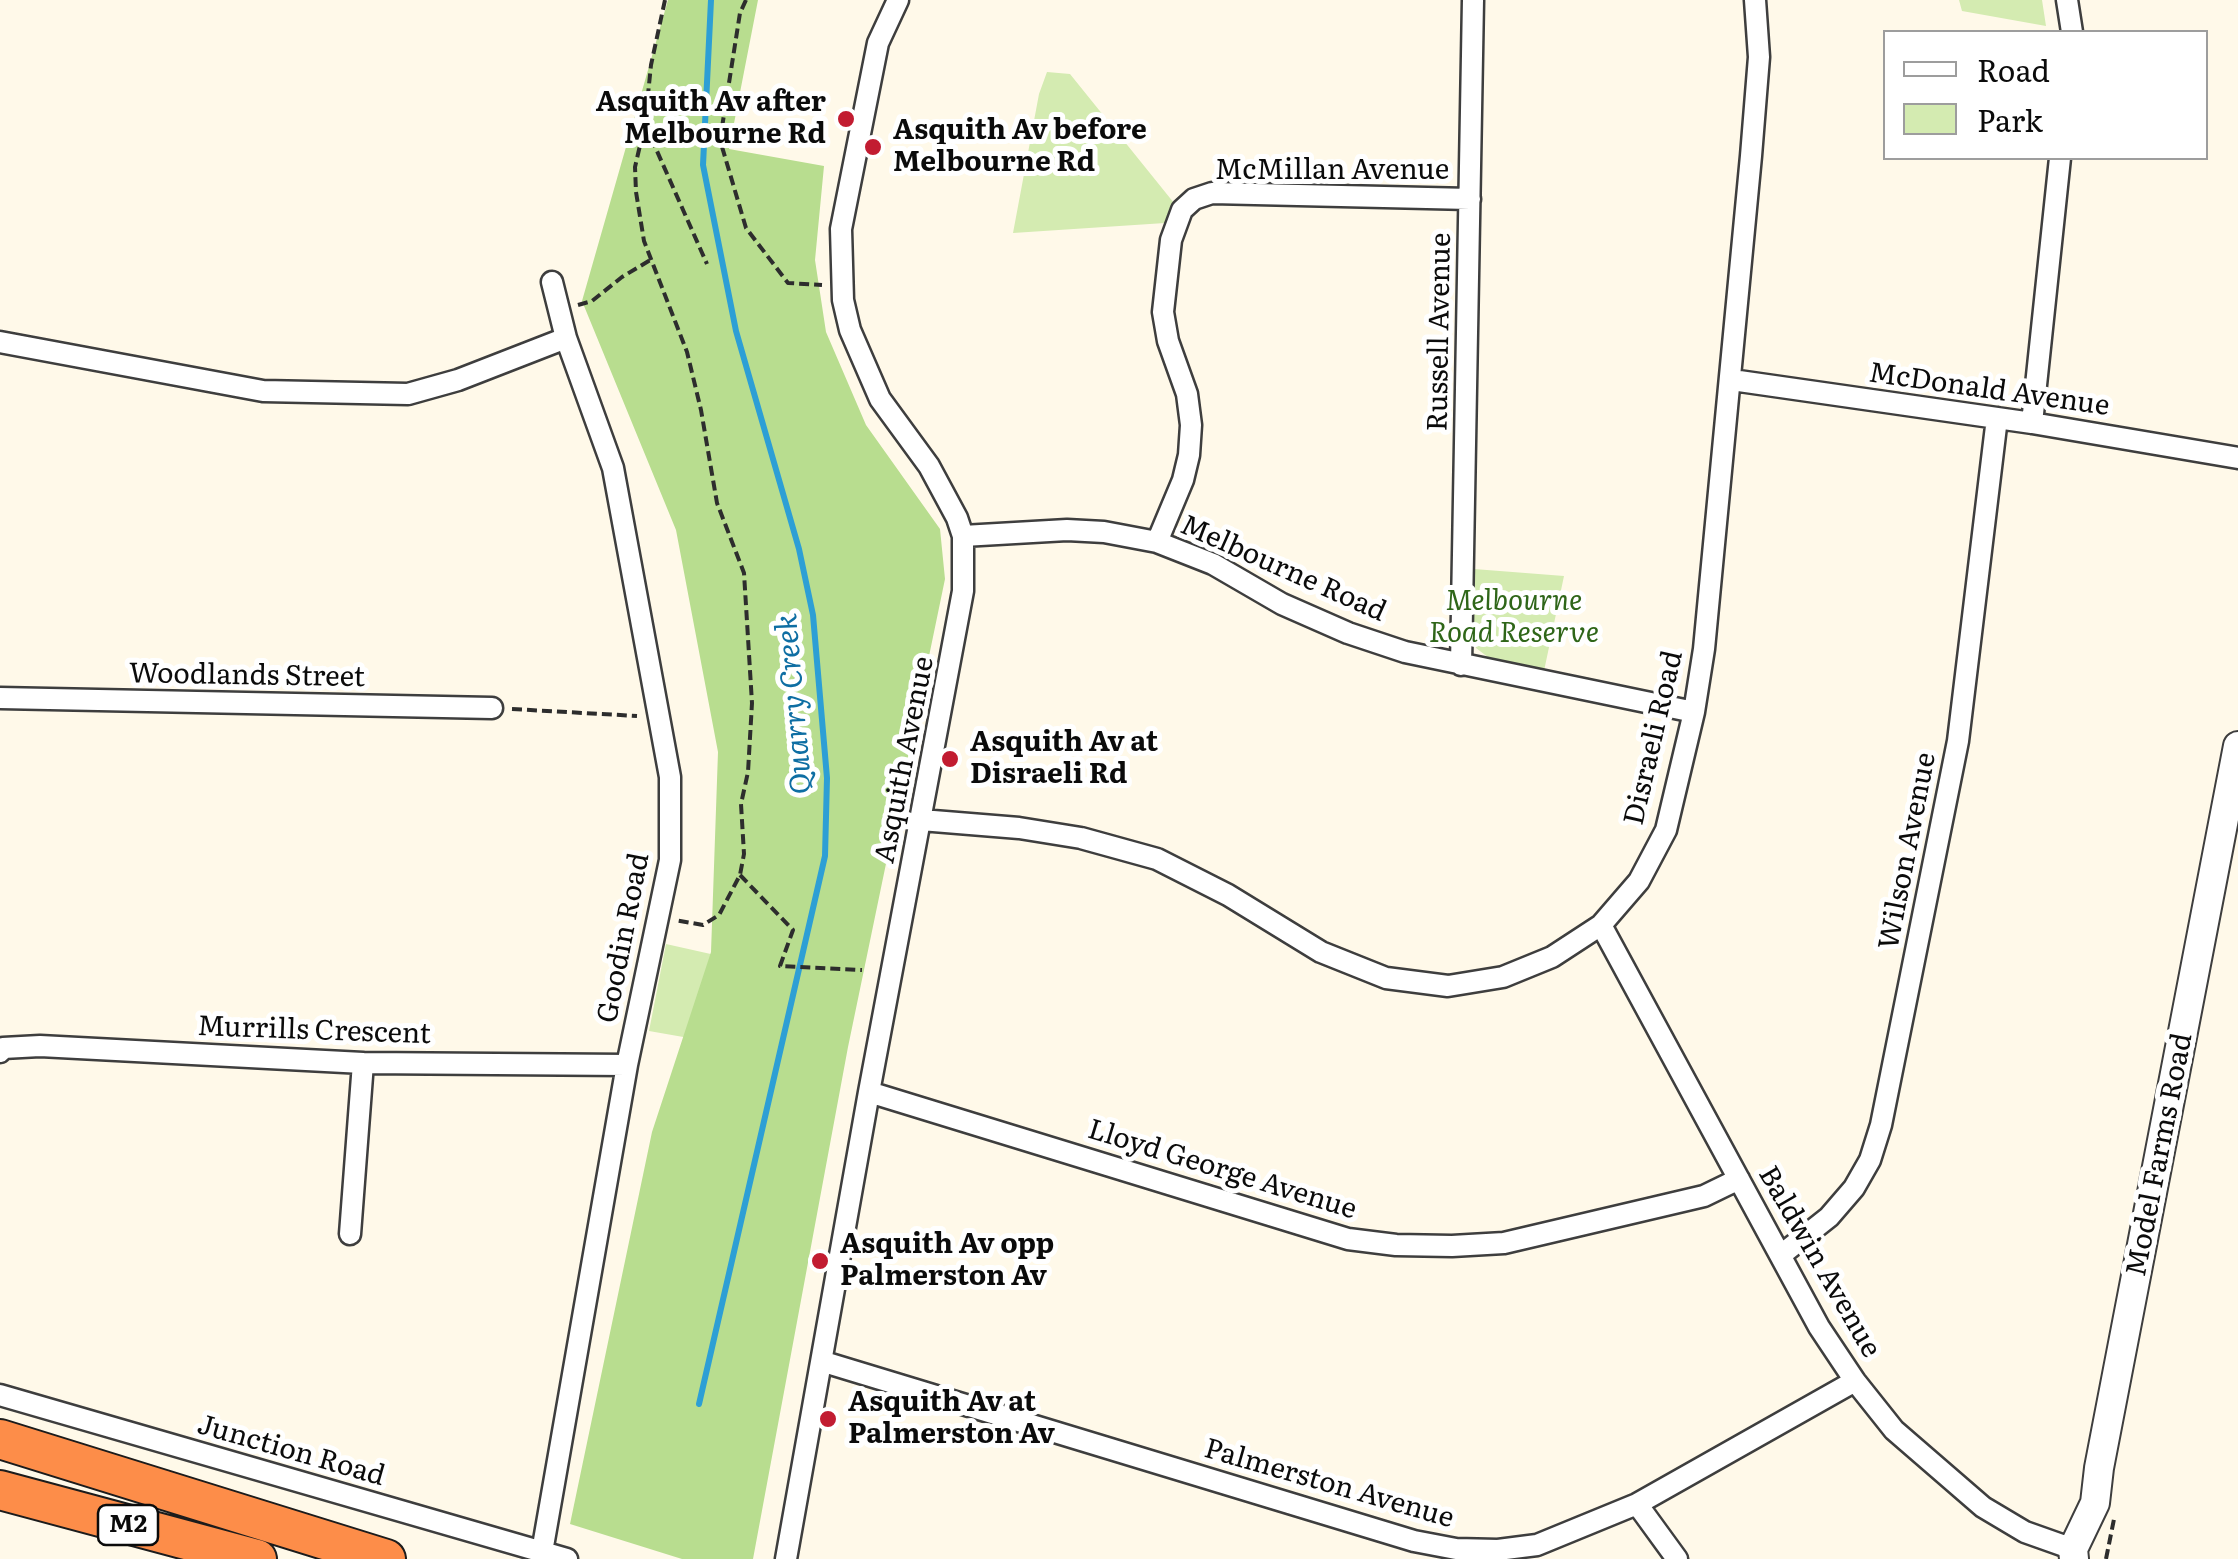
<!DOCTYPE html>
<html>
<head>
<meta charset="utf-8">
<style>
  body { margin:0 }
  #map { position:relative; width:2238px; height:1559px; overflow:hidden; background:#fff9e9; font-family:Literata,serif }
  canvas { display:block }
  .legend { position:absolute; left:1883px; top:30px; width:325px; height:130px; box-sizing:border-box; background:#fff; border:2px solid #9d9d9d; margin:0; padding:12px 18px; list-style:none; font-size:30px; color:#0b0b0b }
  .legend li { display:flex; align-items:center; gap:20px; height:50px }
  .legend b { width:50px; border:2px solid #9d9d9d }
</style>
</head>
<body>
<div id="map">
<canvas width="2238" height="1559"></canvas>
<ul class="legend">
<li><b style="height:12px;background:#fff"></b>Road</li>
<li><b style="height:28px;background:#d4ebb1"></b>Park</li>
</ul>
</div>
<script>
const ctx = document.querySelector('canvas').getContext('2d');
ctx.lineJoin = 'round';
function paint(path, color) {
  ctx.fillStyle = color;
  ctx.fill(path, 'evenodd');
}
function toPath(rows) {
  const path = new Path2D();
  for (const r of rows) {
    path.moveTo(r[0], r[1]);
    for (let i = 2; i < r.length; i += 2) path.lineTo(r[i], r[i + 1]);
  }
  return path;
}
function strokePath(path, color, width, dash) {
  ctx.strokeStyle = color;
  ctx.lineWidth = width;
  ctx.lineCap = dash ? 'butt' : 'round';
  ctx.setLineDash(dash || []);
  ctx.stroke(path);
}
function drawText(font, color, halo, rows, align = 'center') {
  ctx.font = font + ' Literata,serif';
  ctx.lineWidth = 10;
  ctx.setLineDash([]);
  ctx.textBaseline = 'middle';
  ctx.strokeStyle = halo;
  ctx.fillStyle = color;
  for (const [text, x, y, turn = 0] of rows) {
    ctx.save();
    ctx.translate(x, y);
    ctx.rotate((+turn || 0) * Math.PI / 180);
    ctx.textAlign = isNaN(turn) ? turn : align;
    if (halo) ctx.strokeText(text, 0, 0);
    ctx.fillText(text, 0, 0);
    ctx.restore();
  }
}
paint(toPath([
  [1959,0,2042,0,2046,26,1962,11],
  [1047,72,1070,74,1174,203,1165,223,1013,233,1039,94],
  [1474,569,1564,576,1544,671,1493,661,1476,648,1473,638],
  [666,944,742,961,729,1045,649,1031]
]), '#d4ebb1');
paint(toPath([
  [668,0,758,0,729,149,824,166,815,260,826,332,866,425,940,529,945,579,848,1047,753,1559,682,1559,570,1524,652,1132,711,952,718,752,676,530,582,301]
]), '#b8dd8f');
strokePath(toPath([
  [699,1404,825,856,827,778,813,615,799,549,736,331,703,165,711,0]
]), '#2d9fd5', 6);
const minor = toPath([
  [2067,0,2072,32],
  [0,342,263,391,408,394,458,380,566,338],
  [1732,380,2032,423,2238,458],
  [2032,423,2060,158],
  [963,536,1067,530,1104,532,1157,542,1213,564,1282,604,1348,633,1405,652,1694,712],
  [1157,542,1183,480,1189,455,1191,425,1187,394,1168,341,1163,312,1171,240,1182,210,1194,199,1212,193,1470,199],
  [1461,665,1473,0],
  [0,698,492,708],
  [921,820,1019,828,1081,838,1157,859,1228,895,1321,952,1386,978,1448,986,1503,977,1552,957,1601,925,1639,881,1666,830,1694,712,1704,649,1751,156,1759,57,1755,0],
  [1601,925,1819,1327,1855,1381,1894,1430,1983,1507,2025,1532,2073,1549],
  [0,1052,3,1048,40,1046,363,1063,627,1065],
  [869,1092,1348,1239,1396,1245,1452,1246,1504,1243,1704,1196,1739,1179],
  [350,1234,363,1063],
  [1781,1255,1829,1217,1854,1188,1870,1160,1881,1125,1958,741,1997,418],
  [824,1362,1414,1541,1456,1549,1498,1550,1537,1545,1637,1504,1855,1381],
  [0,1395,567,1559],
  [1637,1504,1677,1559],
  [542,1552,627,1065,670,860,670,777,613,468,566,338,552,282],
  [786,1559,869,1092,963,591,963,536,957,518,929,466,880,399,850,330,843,300,841,229,878,43,898,0]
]);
const tertiary = toPath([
  [2074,1559,2073,1549,2095,1503,2099,1468,2238,746]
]);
const motorway = toPath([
  [0,1439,386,1559],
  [0,1490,257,1559]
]);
strokePath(minor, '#3e3e3e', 25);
strokePath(tertiary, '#3e3e3e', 32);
strokePath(motorway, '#1c1c1c', 42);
strokePath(toPath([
  [665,0,651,65,645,124,635,167,636,192,644,241,687,352,701,410,717,503,744,573,752,703,748,772,741,804,744,854,740,875,719,915,703,925,675,920],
  [746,0,740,13,720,140,746,228,788,283,822,285],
  [645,124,707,264],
  [578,305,592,301,622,277,652,259],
  [512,709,637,716],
  [740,875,793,930,780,966,862,970],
  [2106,1559,2114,1519]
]), '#2d2d2d', 4, [10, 5]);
strokePath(minor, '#fff', 20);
strokePath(tertiary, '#fff', 28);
strokePath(motorway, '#fd8d49', 38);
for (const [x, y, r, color] of [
  [846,119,10,"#c21c31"],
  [873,147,10,"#c21c31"],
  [950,759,10,"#c21c31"],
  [820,1261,10,"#c21c31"],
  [828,1419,10,"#c21c31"]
]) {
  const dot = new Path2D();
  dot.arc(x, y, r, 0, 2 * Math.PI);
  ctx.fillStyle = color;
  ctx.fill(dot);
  strokePath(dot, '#fff', 4);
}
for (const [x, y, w] of [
  [128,1525,60]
]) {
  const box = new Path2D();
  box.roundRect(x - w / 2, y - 20, w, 40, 8);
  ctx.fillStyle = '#fff';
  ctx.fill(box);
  strokePath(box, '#0b0b0b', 2.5);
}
drawText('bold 25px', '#0b0b0b', null, [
  ["M2",128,1525]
]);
drawText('bold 28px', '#0b0b0b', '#fff', [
  ["Asquith Av after",826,103,"right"],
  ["Melbourne Rd",826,135,"right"],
  ["Asquith Av before",893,131],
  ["Melbourne Rd",893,163],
  ["Asquith Av at",970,743],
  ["Disraeli Rd",970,775],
  ["Asquith Av opp",840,1245],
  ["Palmerston Av",840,1277],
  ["Asquith Av at",848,1403],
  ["Palmerston Av",848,1435]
], 'left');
drawText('28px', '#0b0b0b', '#fff', [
  ["McMillan Avenue",1332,171],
  ["Russell Avenue",1440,332,-89],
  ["McDonald Avenue",1989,390,8],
  ["Melbourne Road",1283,569,24],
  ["Woodlands Street",247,676,1],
  ["Disraeli Road",1654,738,-77],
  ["Asquith Avenue",905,760,-79],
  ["Wilson Avenue",1908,851,-79],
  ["Goodin Road",624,938,-79],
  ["Murrills Crescent",314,1031,2],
  ["Model Farms Road",2160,1155,-79],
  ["Lloyd George Avenue",1222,1170,17],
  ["Baldwin Avenue",1819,1262,60],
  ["Junction Road",291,1451,16],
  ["Palmerston Avenue",1329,1484,16]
]);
drawText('italic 28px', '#2f6619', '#fff', [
  ["Melbourne",1514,602],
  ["Road Reserve",1514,634]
]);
drawText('italic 30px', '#0e6ea3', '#fff', [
  ["Quarry Creek",795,704,-95]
]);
</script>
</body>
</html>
